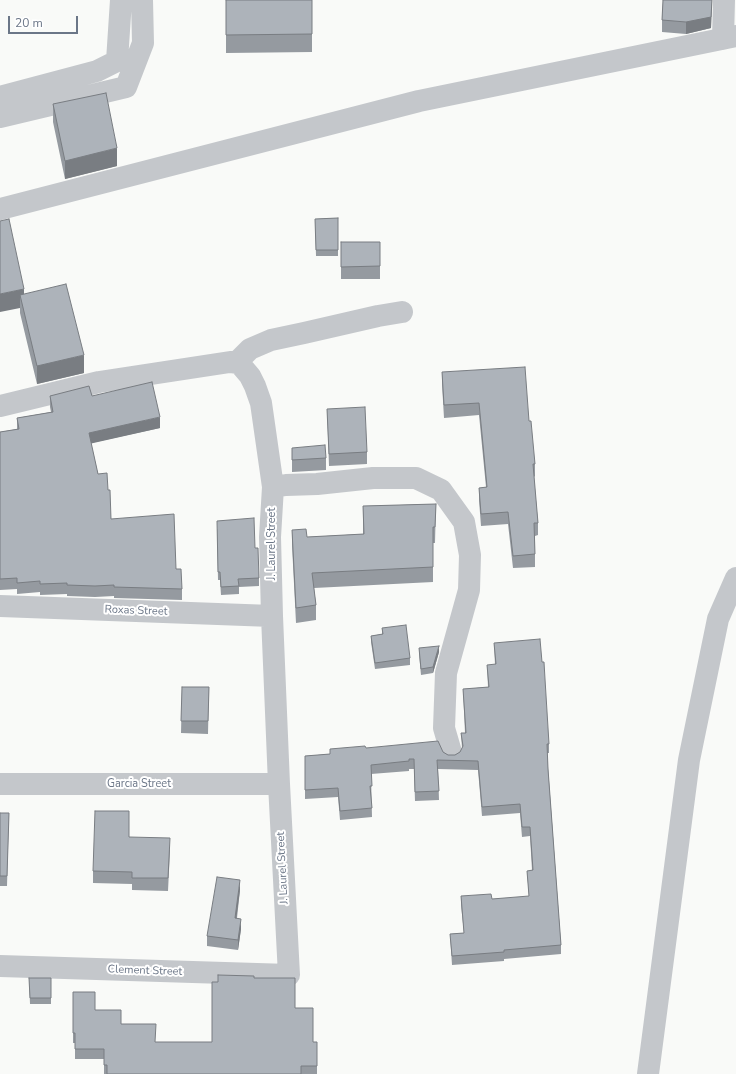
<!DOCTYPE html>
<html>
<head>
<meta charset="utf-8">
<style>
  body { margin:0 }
  #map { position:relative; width:736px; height:1074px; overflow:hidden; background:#f9faf8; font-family:"Nunito Sans",sans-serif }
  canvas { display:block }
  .scale { position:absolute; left:8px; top:16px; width:70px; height:18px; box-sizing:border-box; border:2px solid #6b7687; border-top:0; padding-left:5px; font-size:12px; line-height:14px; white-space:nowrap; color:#6b7687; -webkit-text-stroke:3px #fff; paint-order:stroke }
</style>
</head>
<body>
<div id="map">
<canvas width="736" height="1074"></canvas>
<div class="scale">20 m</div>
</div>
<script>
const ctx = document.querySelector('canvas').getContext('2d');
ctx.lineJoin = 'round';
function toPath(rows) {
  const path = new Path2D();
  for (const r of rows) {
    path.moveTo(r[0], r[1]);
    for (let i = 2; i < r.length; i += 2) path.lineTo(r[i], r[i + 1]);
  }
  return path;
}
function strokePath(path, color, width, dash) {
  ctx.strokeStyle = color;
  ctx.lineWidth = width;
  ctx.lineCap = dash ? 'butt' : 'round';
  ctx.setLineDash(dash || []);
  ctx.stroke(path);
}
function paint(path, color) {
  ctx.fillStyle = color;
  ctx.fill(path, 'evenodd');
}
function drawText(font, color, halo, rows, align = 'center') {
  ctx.font = font + ' "Nunito Sans",sans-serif';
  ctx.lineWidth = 4;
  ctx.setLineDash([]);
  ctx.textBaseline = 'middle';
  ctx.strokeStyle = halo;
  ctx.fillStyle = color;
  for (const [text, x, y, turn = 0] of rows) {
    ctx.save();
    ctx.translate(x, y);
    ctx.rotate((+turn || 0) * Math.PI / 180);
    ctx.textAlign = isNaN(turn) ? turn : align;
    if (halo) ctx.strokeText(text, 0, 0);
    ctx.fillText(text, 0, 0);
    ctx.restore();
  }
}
strokePath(toPath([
  [723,39,724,0],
  [0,97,97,71,117,61,121,0],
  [0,117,126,87,143,43,142,0],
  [0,209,419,101,736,36],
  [239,363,240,359,250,349,271,340,304,333,378,316,402,312],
  [0,406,99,382,230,362,239,363,250,376,255,386,261,403,273,487,270,537,272,616,279,784,289,975,0,966],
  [273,487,286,485,317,484,373,478,416,478,441,490,464,522,470,555,469,590,446,673,444,728,451,752],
  [0,606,272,616],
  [0,784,279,784],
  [648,1074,689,760,718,619,736,578]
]), '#c4c7cb', 22);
paint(toPath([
  [226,0,312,0,312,52,226,53],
  [663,0,712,0,711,28,686,34,662,32,662,20],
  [53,104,117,166,65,179,53,122],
  [338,218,338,256,316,256,315,219],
  [0,221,24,294,84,373,37,384,20,313,20,308],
  [341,242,380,242,380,279,341,279],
  [442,372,529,421,535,464,535,476,534,477,538,523,538,535,535,536,535,567,513,568,508,524,481,526,479,500,479,488,486,487,479,415,444,418,442,384],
  [50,396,92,396,160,428,91,443,98,474,108,490,111,519,176,569,182,589,182,600,114,598,114,596,95,597,67,596,67,594,40,595,40,592,17,594,17,589,0,590,0,432,17,429,17,418,51,412,50,407],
  [327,409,367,452,367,464,329,466],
  [292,448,326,458,326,470,292,472],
  [436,504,435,543,433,543,433,582,314,588,316,605,316,620,296,623,292,545,292,530,307,537,363,534,363,506],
  [217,529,255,548,259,578,259,586,239,587,239,594,221,595,220,580,218,580],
  [382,628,410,658,410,665,375,669,371,642,371,636,382,634],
  [494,643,549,744,549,753,547,753,561,945,561,954,504,959,504,961,452,965,450,934,464,933,461,905,461,896,492,899,529,897,527,871,532,870,530,836,522,837,520,813,482,816,478,770,438,769,439,800,415,801,414,769,409,769,409,771,371,774,372,817,340,820,338,797,305,799,305,756,330,754,330,749,366,748,443,752,448,755,455,755,460,752,462,748,461,733,465,733,463,689,488,687,487,665,495,665],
  [419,648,439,652,433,673,421,675,419,654],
  [182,687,209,687,208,734,181,733],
  [0,813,9,813,7,886,0,886],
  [170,850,168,891,132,890,132,884,93,883,93,871],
  [240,890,237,918,241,929,238,950,207,946,207,936],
  [29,978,51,978,51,1004,30,1004],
  [254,978,295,1008,313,1042,317,1042,317,1074,104,1074,104,1059,75,1059,75,1043,73,1043,73,992,95,1010,155,1042,212,1042,218,982]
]), '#959aa0');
paint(toPath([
  [712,0,711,28,686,34,686,22],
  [117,148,117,166,65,179,65,161],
  [24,289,24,307,20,295,20,308,0,312,0,294],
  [84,355,84,373,37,384,37,366],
  [160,417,160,428,89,444,89,433],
  [439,646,439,652,433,673,433,667],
  [240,880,240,890,235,928,235,918],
  [241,919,241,929,238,950,238,940]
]), '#797d82');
const building = toPath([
  [226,0,312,0,312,34,226,35,226,0],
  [663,0,712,0,711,17,686,22,662,20,663,0],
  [106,93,117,148,65,161,53,104,106,93],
  [338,218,338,250,316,250,315,219,338,218],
  [9,219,24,289,0,294,0,221,9,219],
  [341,242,380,242,380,266,341,267,341,242],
  [66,284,84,355,37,366,20,295,66,284],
  [525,367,529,421,531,421,535,464,533,464,538,523,534,523,535,554,513,556,508,512,481,514,479,488,487,487,479,403,444,405,442,372,525,367],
  [152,382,160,417,89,433,98,474,107,473,108,490,110,490,111,519,174,514,176,569,181,569,182,589,114,587,114,585,95,586,67,585,67,583,40,584,40,581,17,583,17,578,0,579,0,432,19,429,17,418,53,412,50,396,89,386,92,396,152,382],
  [365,407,367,452,329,454,327,409,365,407],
  [325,445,326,458,292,460,292,448,325,445],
  [436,504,435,527,433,527,433,567,312,573,316,605,296,608,292,530,306,529,307,537,364,534,363,506,436,504],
  [254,518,255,548,258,548,259,578,238,579,239,586,221,587,220,572,218,572,217,521,254,518],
  [406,625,410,658,375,663,371,636,383,634,382,628,406,625],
  [540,639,542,662,544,662,545,679,549,744,547,744,548,769,561,945,504,950,504,952,452,956,450,934,464,933,461,896,491,894,492,899,529,896,527,871,533,870,530,827,522,827,520,804,482,807,478,761,437,760,439,791,415,792,414,759,409,759,409,761,371,765,372,786,370,786,372,808,340,811,338,788,305,790,305,756,330,754,330,749,365,746,366,748,438,741,443,752,448,755,455,755,460,752,463,746,461,733,466,733,463,689,489,687,487,665,496,664,494,643,540,639],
  [439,646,433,667,421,669,419,648,439,646],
  [182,687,209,687,208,721,181,721,182,687],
  [95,811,129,811,129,837,170,838,168,878,132,878,132,872,93,871,95,811],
  [0,813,9,813,7,876,0,876,0,813],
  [217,877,240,880,235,918,241,919,238,940,207,936,217,877],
  [218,975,254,976,254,978,295,978,295,1008,313,1008,313,1042,317,1042,317,1066,301,1066,301,1074,107,1074,107,1065,104,1065,104,1049,75,1049,75,1033,73,1033,73,992,95,992,95,1010,121,1010,121,1024,156,1024,155,1042,212,1042,212,982,218,982,218,975],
  [29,978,51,978,51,998,30,998,29,978]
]);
paint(building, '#adb3ba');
strokePath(building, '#797d82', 1);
drawText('11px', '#6b7687', '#fff', [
  ["J. Laurel Street",272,544,-90],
  ["Roxas Street",136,611,2],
  ["Garcia Street",139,784],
  ["J. Laurel Street",283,868,-93],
  ["Clement Street",145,971,2]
]);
</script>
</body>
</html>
